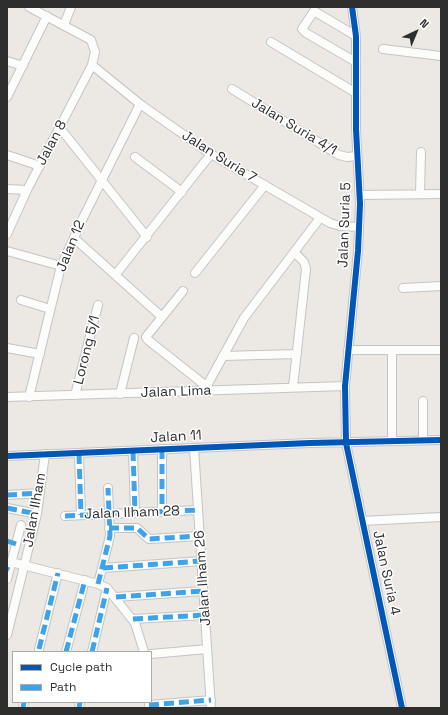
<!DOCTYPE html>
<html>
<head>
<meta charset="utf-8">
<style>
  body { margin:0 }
  #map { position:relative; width:448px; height:715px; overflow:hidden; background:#ece8e4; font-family:"Space Grotesk",sans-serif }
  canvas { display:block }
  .frame { position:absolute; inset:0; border:8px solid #2e2e2e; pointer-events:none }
  .legend { position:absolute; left:12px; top:651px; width:140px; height:52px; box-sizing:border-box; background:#fff; border:1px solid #ababab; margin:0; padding:5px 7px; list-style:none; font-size:12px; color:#2e2e2e }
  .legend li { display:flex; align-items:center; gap:8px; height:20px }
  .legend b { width:20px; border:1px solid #ababab }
  .north { position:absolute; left:396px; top:12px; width:40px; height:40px; -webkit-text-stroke:3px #fff; paint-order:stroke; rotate:44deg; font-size:11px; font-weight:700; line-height:16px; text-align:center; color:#2e2e2e }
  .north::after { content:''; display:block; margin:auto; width:14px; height:18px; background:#2e2e2e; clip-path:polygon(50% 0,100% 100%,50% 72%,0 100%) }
</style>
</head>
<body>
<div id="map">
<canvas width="448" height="715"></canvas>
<div class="frame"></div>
<ul class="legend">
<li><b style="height:5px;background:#0057b8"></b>Cycle path</li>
<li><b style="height:5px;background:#3ea3eb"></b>Path</li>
</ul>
<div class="north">N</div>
</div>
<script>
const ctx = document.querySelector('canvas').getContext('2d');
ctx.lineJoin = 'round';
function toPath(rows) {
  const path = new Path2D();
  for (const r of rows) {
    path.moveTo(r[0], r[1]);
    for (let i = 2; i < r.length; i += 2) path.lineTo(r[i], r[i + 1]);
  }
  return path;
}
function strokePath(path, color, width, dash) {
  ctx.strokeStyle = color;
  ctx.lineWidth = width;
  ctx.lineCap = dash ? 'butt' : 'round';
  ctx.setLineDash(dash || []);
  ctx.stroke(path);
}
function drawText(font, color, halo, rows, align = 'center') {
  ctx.font = font + ' "Space Grotesk",sans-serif';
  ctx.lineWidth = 3;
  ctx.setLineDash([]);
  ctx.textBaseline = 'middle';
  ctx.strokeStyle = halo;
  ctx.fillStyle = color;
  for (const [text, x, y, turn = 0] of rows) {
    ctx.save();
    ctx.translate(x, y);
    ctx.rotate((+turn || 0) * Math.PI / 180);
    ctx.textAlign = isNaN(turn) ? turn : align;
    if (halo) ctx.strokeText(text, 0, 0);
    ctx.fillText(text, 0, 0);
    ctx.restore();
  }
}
const minor = toPath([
  [352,7,356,36,356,129,360,204,358,251,345,386,346,443,402,708],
  [64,25,71,7],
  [356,36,314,11,302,29,306,33,356,62],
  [271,42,356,93],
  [383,49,441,56],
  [7,61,23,66],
  [92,65,140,104,211,154,330,223,340,226,358,227],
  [232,89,339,155,347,157,357,156],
  [7,97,47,16],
  [60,128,147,237],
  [7,155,40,166],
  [135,157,182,192],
  [7,189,27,190],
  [420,194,421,152],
  [360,195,441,194],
  [7,234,27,190,92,65,95,52,91,40,29,7],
  [74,238,162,317],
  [7,251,61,266],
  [195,273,265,185],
  [116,274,211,154],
  [403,288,441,286],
  [183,291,146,337,148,340,206,386],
  [21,300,50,309],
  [7,348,40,354],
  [348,350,441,350],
  [223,356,297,354],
  [293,387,306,269,304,262,294,252],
  [204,391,244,318,320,218],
  [120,394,134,338],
  [75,395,98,305],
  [7,397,345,386],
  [29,397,61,266,84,216,140,104],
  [423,440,423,401],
  [392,441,392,350],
  [194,448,211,708],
  [162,449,162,512],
  [133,451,135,513],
  [79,454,81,515],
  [7,456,310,443,441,440],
  [7,495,40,493],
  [7,508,37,514],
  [65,516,198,510],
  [362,521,441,517],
  [109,528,137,528,149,539,200,536],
  [11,562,98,584,107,588,135,623,144,652],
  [103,568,201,561],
  [7,579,21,525],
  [98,584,110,536,108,488],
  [116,597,203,591],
  [133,619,205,615],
  [7,635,37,514,45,454],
  [39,649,58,573],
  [66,652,85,580],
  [92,652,107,588],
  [151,654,207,649],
  [149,705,211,700],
  [23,708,24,702],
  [79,708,80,702]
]);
strokePath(minor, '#c5c4c5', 10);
strokePath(minor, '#fcfcfb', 8);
strokePath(toPath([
  [162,449,162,512],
  [133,451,135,513],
  [79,454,81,515],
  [7,495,40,493],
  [7,508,37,514],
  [65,516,198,510],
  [109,528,137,528,149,539,200,536],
  [7,541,16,544],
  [103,568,201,561],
  [7,569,9,570],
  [98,584,110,536,108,488],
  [116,597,203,591],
  [133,619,205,615],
  [39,649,58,573],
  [66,652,85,580],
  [92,652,107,588],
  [149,705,211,700],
  [23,708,24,702],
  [79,708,80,702]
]), '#3ea3eb', 5, [10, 5]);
strokePath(toPath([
  [352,7,356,36,356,129,360,204,358,251,345,386,346,443,402,708],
  [7,456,310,443,441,440]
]), '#0057b8', 6);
drawText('14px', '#2e2e2e', '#fff', [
  ["Jalan Suria 4/1",294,127,31],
  ["Jalan 8",52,143,-62],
  ["Jalan Suria 7",219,157,32],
  ["Jalan Suria 5",345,225,-88],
  ["Jalan 12",71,246,-68],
  ["Lorong 5/1",87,350,-76],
  ["Jalan Lima",176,392,-2],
  ["Jalan 11",176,437,-3],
  ["Jalan Ilham",35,510,-80],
  ["Jalan Ilham 28",132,513,-2],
  ["Jalan Suria 4",386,573,78],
  ["Jalan Ilham 26",203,578,-94]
]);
</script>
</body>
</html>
